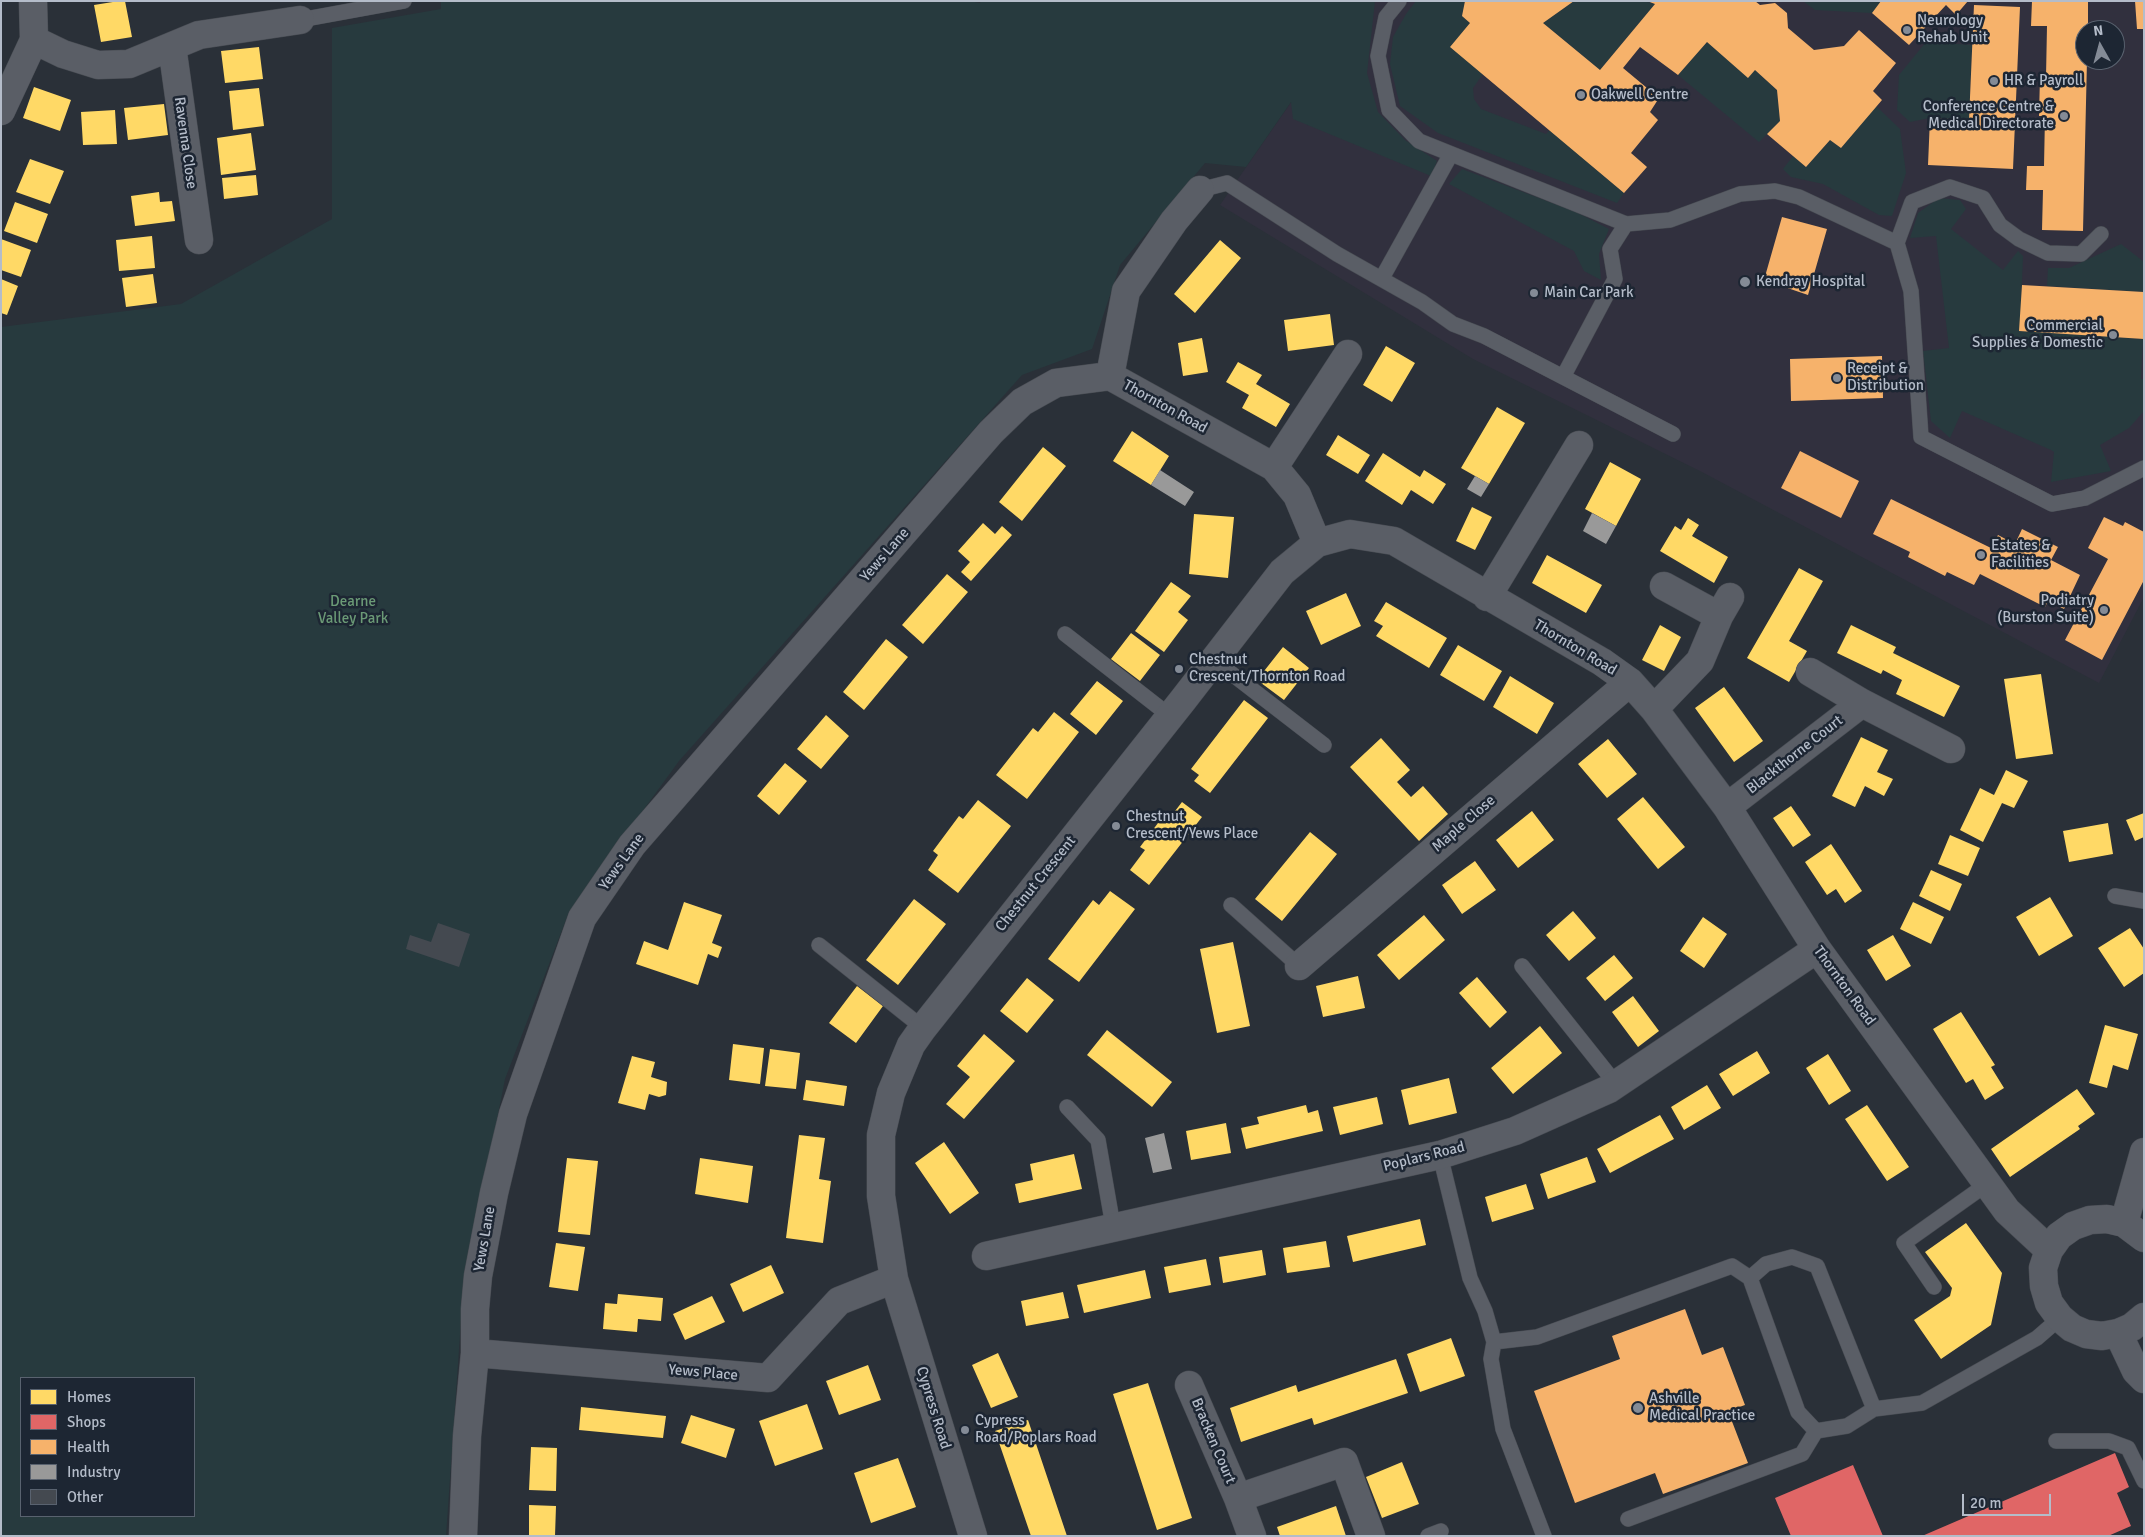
<!DOCTYPE html>
<html>
<head>
<meta charset="utf-8">
<style>
  body { margin:0 }
  #map { position:relative; width:2145px; height:1537px; overflow:hidden; background:#2a3038; font-family:Signika,sans-serif }
  canvas { display:block }
  .frame { position:absolute; inset:0; border:2px solid #b4bcc9; pointer-events:none }
  .legend { position:absolute; left:20px; top:1377px; width:175px; height:140px; box-sizing:border-box; background:#1d2633; border:1px solid #59626f; margin:0; padding:6px 9px; list-style:none; font-size:15px; color:#b4bcc9 }
  .legend li { display:flex; align-items:center; gap:10px; height:25px }
  .legend b { width:25px; border:1px solid #59626f }
  .north { position:absolute; left:2075px; top:20px; width:50px; height:50px; box-sizing:border-box; background:#1d2633; border:1px solid #59626f; border-radius:50%; rotate:353deg; font-size:14px; font-weight:700; line-height:20px; text-align:center; color:#b4bcc9 }
  .north::after { content:''; display:block; margin:auto; width:18px; height:22px; background:#848b96; clip-path:polygon(50% 0,100% 100%,50% 72%,0 100%) }
  .scale { position:absolute; left:1962px; top:1494px; width:89px; height:22px; box-sizing:border-box; border:2px solid #b4bcc9; border-top:0; padding-left:6px; font-size:15px; line-height:18px; white-space:nowrap; color:#b4bcc9; -webkit-text-stroke:4px #1d2633; paint-order:stroke }
</style>
</head>
<body>
<div id="map">
<canvas width="2145" height="1537"></canvas>
<div class="frame"></div>
<ul class="legend">
<li><b style="height:14px;background:#ffd966"></b>Homes</li>
<li><b style="height:14px;background:#e06666"></b>Shops</li>
<li><b style="height:14px;background:#f6b26b"></b>Health</li>
<li><b style="height:14px;background:#999"></b>Industry</li>
<li><b style="height:14px;background:#444950"></b>Other</li>
</ul>
<div class="north">N</div>
<div class="scale">20 m</div>
</div>
<script>
const ctx = document.querySelector('canvas').getContext('2d');
ctx.lineJoin = 'round';
function paint(path, color) {
  ctx.fillStyle = color;
  ctx.fill(path, 'evenodd');
}
function toPath(rows) {
  const path = new Path2D();
  for (const r of rows) {
    path.moveTo(r[0], r[1]);
    for (let i = 2; i < r.length; i += 2) path.lineTo(r[i], r[i + 1]);
  }
  return path;
}
function strokePath(path, color, width, dash) {
  ctx.strokeStyle = color;
  ctx.lineWidth = width;
  ctx.lineCap = dash ? 'butt' : 'round';
  ctx.setLineDash(dash || []);
  ctx.stroke(path);
}
function drawText(font, color, halo, rows, align = 'center') {
  ctx.font = font + ' Signika,sans-serif';
  ctx.lineWidth = 5;
  ctx.setLineDash([]);
  ctx.textBaseline = 'middle';
  ctx.strokeStyle = halo;
  ctx.fillStyle = color;
  for (const [text, x, y, turn = 0] of rows) {
    ctx.save();
    ctx.translate(x, y);
    ctx.rotate((+turn || 0) * Math.PI / 180);
    ctx.textAlign = isNaN(turn) ? turn : align;
    if (halo) ctx.strokeText(text, 0, 0);
    ctx.fillText(text, 0, 0);
    ctx.restore();
  }
}
paint(toPath([
  [1375,1,2144,1,2144,597,2099,683,1700,471,1473,359,1220,205,1292,101],
  [2085,30,2115,30,2115,60,2085,60]
]), '#31303e');
paint(toPath([
  [441,1,969,1,980,3,981,1,1375,1,1367,73,1378,112,1405,140,1437,161,1431,176,1293,119,1291,102,1246,167,1205,163,1120,265,1092,349,1022,375,679,761,569,912,505,1079,463,1292,446,1536,1,1536,1,327,181,304,332,219,332,28,441,9],
  [21,1378,194,1378,194,1516,21,1516],
  [1416,1,1465,1,1462,16,1470,23,1451,47,1483,74,1473,88,1474,99,1481,109,1546,134,1550,130,1624,193,1617,203,1438,133,1400,106,1390,64,1393,37,1406,14],
  [1574,1,1644,1,1655,4,1600,70,1543,23],
  [1803,1,1881,1,1872,13,1815,10],
  [1707,42,1748,77,1755,70,1777,90,1780,121,1759,142,1678,75],
  [1926,42,1972,45,1969,120,1930,118,1910,122,1897,110,1899,75],
  [1876,106,1900,129,1906,173,1892,216,1879,215,1823,184,1791,177,1783,169,1793,156,1806,167,1830,140,1841,148],
  [1462,169,1576,212,1609,229,1599,254,1601,280,1584,271,1574,251,1449,184],
  [1939,198,1960,200,1966,209,1951,229,2003,270,2018,251,2023,256,2020,331,2143,339,2141,379,2144,379,2144,411,2129,428,2100,445,2111,471,2051,482,2054,452,2051,450,1962,411,1950,438,1931,421,1923,351,1949,348,1936,236,1910,238,1918,213],
  [2121,244,2144,262,2144,292,2047,286,2048,268,2069,268]
]), '#273a3e');
paint(toPath([
  [119,1,125,1,132,37,101,42,94,5],
  [259,47,263,79,225,83,221,51],
  [34,87,71,100,60,131,23,118],
  [259,88,264,126,233,130,229,91],
  [164,104,168,135,128,140,124,108],
  [115,110,117,144,83,145,81,112],
  [251,133,256,170,221,175,217,138],
  [30,159,64,171,50,204,16,192],
  [256,175,258,195,224,199,222,178],
  [159,192,160,202,172,201,175,221,135,226,131,196],
  [15,202,48,214,37,243,4,231],
  [152,236,155,268,119,271,116,240],
  [1,239,31,250,21,277,1,270],
  [1220,240,1241,258,1195,313,1174,294],
  [153,274,157,303,126,307,122,278],
  [1,279,18,286,7,315,1,313],
  [1330,314,1334,345,1288,351,1284,320],
  [1202,338,1208,372,1183,376,1178,343],
  [1386,346,1415,363,1392,402,1363,385],
  [1238,362,1262,375,1256,384,1290,404,1276,427,1242,408,1249,395,1226,382],
  [1497,407,1525,423,1489,484,1461,468],
  [1132,431,1169,456,1151,485,1113,461],
  [1338,435,1370,455,1358,474,1326,455],
  [1043,447,1066,466,1022,521,999,502],
  [1383,453,1420,477,1424,470,1446,484,1433,504,1411,490,1402,505,1365,481],
  [1610,462,1641,479,1616,526,1585,509],
  [1472,507,1492,517,1475,550,1456,541],
  [1194,514,1234,517,1228,578,1189,574],
  [1688,518,1699,525,1692,536,1728,557,1714,583,1660,551,1675,526,1681,530],
  [983,523,995,534,1002,526,1012,535,971,581,961,572,970,562,958,551],
  [1547,555,1602,585,1586,613,1532,583],
  [1799,568,1823,581,1789,641,1807,651,1789,682,1747,658],
  [947,574,968,592,923,644,902,625],
  [1171,582,1191,596,1178,612,1188,620,1164,652,1135,631],
  [1346,593,1361,626,1321,645,1306,611],
  [1386,602,1447,638,1429,668,1376,636,1383,626,1374,621],
  [1660,625,1681,637,1664,671,1642,660],
  [1851,625,1896,647,1893,653,1960,686,1944,717,1896,694,1902,680,1883,670,1881,674,1837,653],
  [1131,633,1160,655,1140,681,1111,659],
  [886,639,908,657,864,710,843,692],
  [1458,645,1502,671,1484,701,1440,675],
  [1283,647,1309,668,1284,700,1257,680],
  [2041,674,2053,754,2016,759,2004,679],
  [1510,676,1554,703,1537,734,1493,707],
  [1097,681,1123,701,1096,735,1070,714],
  [1724,687,1763,741,1734,762,1695,708],
  [1244,700,1268,718,1210,793,1194,781,1199,775,1191,769],
  [1054,712,1079,732,1027,799,996,775,1033,728,1038,732],
  [826,715,849,736,821,769,797,749],
  [1861,737,1888,750,1877,772,1893,779,1884,796,1865,786,1855,807,1832,796],
  [1381,738,1410,770,1397,782,1411,797,1423,786,1448,814,1419,841,1350,767],
  [1608,739,1637,774,1607,798,1578,764],
  [785,763,807,781,779,815,757,796],
  [2006,770,2028,781,2014,808,2002,803,1983,842,1960,830,1980,788,1994,795],
  [1643,797,1685,847,1658,869,1617,819],
  [978,800,1011,826,958,893,928,870,938,855,933,851,959,816,963,819],
  [1182,802,1202,817,1149,885,1130,870,1145,850,1140,847,1167,811,1172,815],
  [1791,806,1811,835,1793,847,1773,818],
  [1532,811,1554,840,1518,868,1496,840],
  [2144,813,2144,837,2135,841,2126,820],
  [2108,823,2113,854,2069,862,2063,831],
  [1310,832,1337,854,1282,921,1255,899],
  [1950,835,1980,848,1968,876,1938,864],
  [1831,844,1862,891,1845,903,1836,889,1827,895,1805,862],
  [1475,861,1496,890,1462,914,1442,885],
  [1931,870,1962,884,1950,911,1919,896],
  [1110,891,1135,909,1079,982,1048,959,1093,900,1099,905],
  [2050,897,2073,936,2039,956,2016,917],
  [914,899,946,924,898,985,866,960],
  [684,902,722,915,712,943,722,947,718,958,708,954,698,985,636,964,644,941,668,950],
  [1913,902,1944,917,1931,944,1900,929],
  [1573,911,1596,938,1569,961,1546,935],
  [1424,915,1445,940,1399,980,1377,955],
  [1703,917,1727,934,1704,968,1680,951],
  [2130,928,2144,949,2144,973,2124,987,2098,948],
  [1893,935,1911,966,1886,981,1867,950],
  [1233,942,1250,1026,1217,1033,1200,949],
  [1614,955,1633,978,1605,1001,1586,978],
  [1358,976,1365,1008,1323,1017,1316,986],
  [1477,977,1507,1012,1490,1028,1459,993],
  [1027,978,1054,1000,1027,1033,1000,1011],
  [857,986,883,1006,856,1043,829,1023],
  [1633,996,1659,1031,1638,1047,1612,1012],
  [1961,1012,1995,1065,1991,1067,2004,1088,1985,1100,1973,1079,1966,1083,1933,1029],
  [2105,1025,2138,1034,2128,1070,2113,1065,2107,1088,2089,1083],
  [1540,1026,1562,1053,1513,1094,1491,1068],
  [1107,1030,1172,1082,1152,1107,1087,1055],
  [984,1034,1015,1061,964,1119,946,1104,970,1077,957,1066],
  [733,1044,764,1048,760,1084,729,1080],
  [770,1049,800,1053,796,1089,765,1086],
  [1757,1051,1770,1073,1733,1096,1719,1074],
  [1828,1054,1851,1091,1829,1105,1806,1068],
  [632,1056,655,1062,651,1077,667,1082,666,1095,659,1097,649,1094,645,1110,618,1103],
  [1449,1078,1457,1113,1409,1125,1401,1090],
  [806,1080,847,1086,844,1106,803,1100],
  [1707,1085,1721,1108,1684,1130,1671,1107],
  [2077,1089,2095,1114,2078,1126,2080,1129,2010,1177,1991,1149],
  [1377,1097,1383,1124,1340,1135,1333,1107],
  [1306,1105,1308,1113,1318,1110,1323,1131,1246,1149,1241,1128,1259,1124,1257,1117],
  [1867,1105,1909,1167,1887,1181,1845,1119],
  [1660,1115,1674,1139,1610,1173,1597,1149],
  [1226,1123,1231,1153,1191,1160,1186,1131],
  [799,1135,825,1138,819,1179,831,1181,823,1243,786,1238],
  [944,1142,979,1193,950,1214,915,1163],
  [1074,1154,1082,1189,1019,1203,1015,1184,1033,1180,1030,1164],
  [1587,1157,1596,1182,1548,1199,1540,1174],
  [567,1158,598,1161,590,1235,558,1232],
  [700,1158,753,1166,748,1203,695,1194],
  [1526,1184,1534,1209,1492,1222,1485,1197],
  [1420,1219,1426,1245,1353,1262,1347,1236],
  [1966,1223,2002,1273,1991,1325,1941,1359,1914,1320,1950,1296,1952,1288,1925,1252],
  [1326,1241,1330,1267,1287,1273,1283,1248],
  [556,1243,585,1247,578,1291,549,1287],
  [1262,1250,1266,1275,1223,1283,1219,1257],
  [1206,1259,1211,1285,1169,1293,1164,1267],
  [771,1265,784,1293,743,1312,730,1284],
  [1145,1270,1151,1298,1084,1313,1077,1285],
  [1063,1292,1069,1318,1026,1326,1021,1301],
  [618,1294,663,1298,661,1321,638,1319,637,1332,603,1329,605,1303,617,1304],
  [712,1296,725,1322,685,1340,673,1314],
  [1451,1338,1465,1376,1420,1392,1407,1354],
  [998,1353,1018,1397,991,1408,972,1365],
  [1396,1359,1408,1393,1314,1425,1312,1418,1241,1442,1230,1408,1296,1385,1298,1392],
  [868,1365,881,1400,839,1415,826,1381],
  [1148,1383,1192,1518,1157,1530,1113,1394],
  [807,1404,823,1449,775,1466,759,1421],
  [581,1407,666,1416,663,1438,579,1430],
  [691,1415,735,1429,726,1458,681,1443],
  [1028,1420,1067,1536,1031,1536,995,1431],
  [531,1447,557,1448,556,1491,529,1490],
  [898,1458,916,1507,871,1523,854,1473],
  [1402,1462,1419,1504,1382,1518,1366,1477],
  [529,1505,556,1506,555,1536,529,1536],
  [1336,1506,1346,1536,1280,1536,1277,1527]
]), '#ffd966');
paint(toPath([
  [2115,1453,2129,1487,2117,1493,2131,1526,2108,1536,1922,1536],
  [1853,1465,1883,1536,1791,1536,1775,1498]
]), '#e06666');
paint(toPath([
  [1465,1,1574,1,1543,23,1600,70,1655,4,1647,1,1755,1,1760,5,1775,3,1787,13,1788,28,1814,50,1844,46,1859,30,1896,63,1873,91,1882,100,1841,148,1830,140,1806,167,1767,134,1780,121,1777,90,1755,70,1748,78,1707,42,1678,75,1640,47,1623,68,1659,98,1650,112,1658,120,1631,153,1647,167,1624,193,1450,47,1470,23,1462,16],
  [1881,1,1968,1,1956,15,1946,5,1909,45,1872,13],
  [2032,1,2088,1,2088,30,2085,30,2085,60,2087,60,2083,231,2042,230,2043,190,2026,190,2027,166,2044,166,2045,116,2039,116,2040,77,2046,77,2047,26,2031,26],
  [2135,1,2144,1,2144,29,2137,29],
  [1974,5,2020,7,2013,169,1928,165,1930,118,1969,120],
  [1782,217,1827,229,1808,295,1764,280],
  [2022,285,2144,292,2144,339,2019,331],
  [1882,356,1883,398,1791,401,1790,359],
  [1800,451,1859,481,1841,518,1781,488],
  [1891,499,1991,548,1998,535,2015,544,2022,529,2058,547,2051,560,2080,575,2064,609,2048,601,2045,607,1980,574,1974,585,1947,572,1945,576,1908,557,1910,552,1873,534],
  [2104,517,2123,526,2125,522,2144,532,2144,580,2102,660,2065,640,2108,559,2088,548],
  [1685,1309,1702,1355,1723,1347,1745,1405,1728,1411,1748,1463,1663,1494,1655,1473,1575,1503,1534,1391,1620,1359,1612,1336]
]), '#f6b26b');
paint(toPath([
  [1160,470,1194,492,1185,506,1151,485],
  [1475,476,1489,484,1481,497,1467,489],
  [1592,513,1616,526,1606,544,1583,531],
  [1164,1133,1172,1169,1153,1173,1145,1138]
]), '#999');
paint(toPath([
  [438,923,470,934,459,967,406,949,410,935,431,942]
]), '#444950');
const service = toPath([
  [1399,1,1386,17,1378,56,1389,110,1419,141,1626,224,1670,220,1740,194,1775,191,1799,197,1897,243,1911,291,1921,437,2052,504,2085,498,2144,468],
  [300,20,404,1],
  [1200,190,1227,183,1337,254,1422,302,1453,324,1484,336,1673,434],
  [1897,243,1912,202,1950,187,1983,198,2000,225,2019,239,2048,253,2081,254,2101,234],
  [1382,278,1451,154],
  [1563,377,1615,279,1610,249,1626,224],
  [1065,634,1170,716],
  [1214,660,1324,745],
  [2115,896,2144,901],
  [1231,905,1299,966],
  [819,945,923,1028],
  [1522,966,1616,1084],
  [1067,1107,1098,1140,1113,1226],
  [1440,1155,1470,1278,1485,1311,1494,1342,1537,1337,1732,1266,1750,1278,1798,1412,1816,1431,1847,1426,1874,1409,1922,1403,2037,1338,2060,1318],
  [1750,1278,1766,1264,1792,1257,1817,1266,1874,1409],
  [1934,1287,1904,1243,1987,1184],
  [1494,1342,1491,1359,1503,1429,1544,1536],
  [2056,1441,2109,1441,2128,1448,2144,1481],
  [1628,1519,1802,1454,1816,1431],
  [1428,1536,1441,1531]
]);
const minor = toPath([
  [34,40,63,54,98,65,129,64,199,35,300,20],
  [172,46,199,240],
  [1,111,34,40,33,1],
  [1110,376,1274,467,1297,495,1317,543],
  [1110,376,1126,291,1174,221,1200,190],
  [1274,467,1348,354],
  [1664,586,1719,616,1730,597],
  [1487,597,1579,445],
  [1810,672,1862,703,1951,749],
  [1654,709,1700,661,1719,616],
  [1727,807,1862,703],
  [1299,966,1630,682],
  [2124,1223,2144,1152],
  [2144,1238,2124,1223,2107,1219,2090,1220,2073,1226,2059,1236,2049,1250,2043,1268,2044,1286,2049,1303,2060,1318,2072,1328,2086,1334,2102,1336,2118,1333,2132,1327,2144,1317],
  [986,1256,1440,1155,1515,1131,1609,1089,1817,949],
  [2118,1333,2136,1371,2144,1379],
  [475,1353,768,1378,839,1301,894,1279],
  [1189,1385,1238,1498,1252,1536],
  [1238,1498,1344,1462,1371,1536],
  [463,1536,467,1436,475,1353,475,1309,478,1276,494,1193,513,1114,582,918,632,845,991,432,1022,402,1056,383,1110,376],
  [973,1536,894,1279,881,1196,881,1135,891,1093,911,1045,923,1028,1183,700,1282,572,1317,543,1350,534,1394,541,1602,662,1630,682,1654,709,1727,807,1817,949,2007,1211,2049,1250]
]);
strokePath(service, '#484c53', 16);
strokePath(minor, '#484c53', 29);
strokePath(service, '#5a5e66', 15);
strokePath(minor, '#5a5e66', 28);
for (const [x, y, r, color] of [
  [1907,30,5,"#848b96"],
  [1994,81,5,"#848b96"],
  [1581,95,5,"#848b96"],
  [2064,116,5,"#848b96"],
  [1745,282,6,"#848b96"],
  [1534,293,5,"#848b96"],
  [2113,335,5,"#848b96"],
  [1837,378,5,"#848b96"],
  [1981,555,5,"#848b96"],
  [2104,610,5,"#848b96"],
  [1179,669,5,"#848b96"],
  [1116,826,5,"#848b96"],
  [1638,1408,6,"#848b96"],
  [965,1430,5,"#848b96"]
]) {
  const dot = new Path2D();
  dot.arc(x, y, r, 0, 2 * Math.PI);
  ctx.fillStyle = color;
  ctx.fill(dot);
  strokePath(dot, '#1d2633', 2);
}
drawText('15px', '#b4bcc9', '#1d2633', [
  ["Neurology",1917,21],
  ["Rehab Unit",1917,38],
  ["HR & Payroll",2004,81],
  ["Oakwell Centre",1591,95],
  ["Conference Centre &",2054,107,"right"],
  ["Medical Directorate",2054,124,"right"],
  ["Kendray Hospital",1756,282],
  ["Main Car Park",1544,293],
  ["Commercial",2103,326,"right"],
  ["Supplies & Domestic",2103,343,"right"],
  ["Receipt &",1847,369],
  ["Distribution",1847,386],
  ["Estates &",1991,546],
  ["Facilities",1991,563],
  ["Podiatry",2094,601,"right"],
  ["(Burston Suite)",2094,618,"right"],
  ["Chestnut",1189,660],
  ["Crescent/Thornton Road",1189,677],
  ["Chestnut",1126,817],
  ["Crescent/Yews Place",1126,834],
  ["Ashville",1649,1399],
  ["Medical Practice",1649,1416],
  ["Cypress",975,1421],
  ["Road/Poplars Road",975,1438]
], 'left');
drawText('15px', '#b4bcc9', '#1d2633', [
  ["Ravenna Close",185,143,82],
  ["Thornton Road",1165,407,29],
  ["Yews Lane",885,555,-49],
  ["Thornton Road",1575,648,31],
  ["Blackthorne Court",1795,755,-38],
  ["Maple Close",1464,824,-41],
  ["Yews Lane",622,862,-54],
  ["Chestnut Crescent",1036,884,-51],
  ["Thornton Road",1844,986,54],
  ["Poplars Road",1424,1157,-14],
  ["Yews Lane",485,1239,-80],
  ["Yews Place",703,1373,5],
  ["Cypress Road",933,1408,73],
  ["Bracken Court",1213,1441,67]
]);
drawText('15px', '#6b9a76', '#1d2633', [
  ["Dearne",353,602],
  ["Valley Park",353,619]
]);
</script>
</body>
</html>
